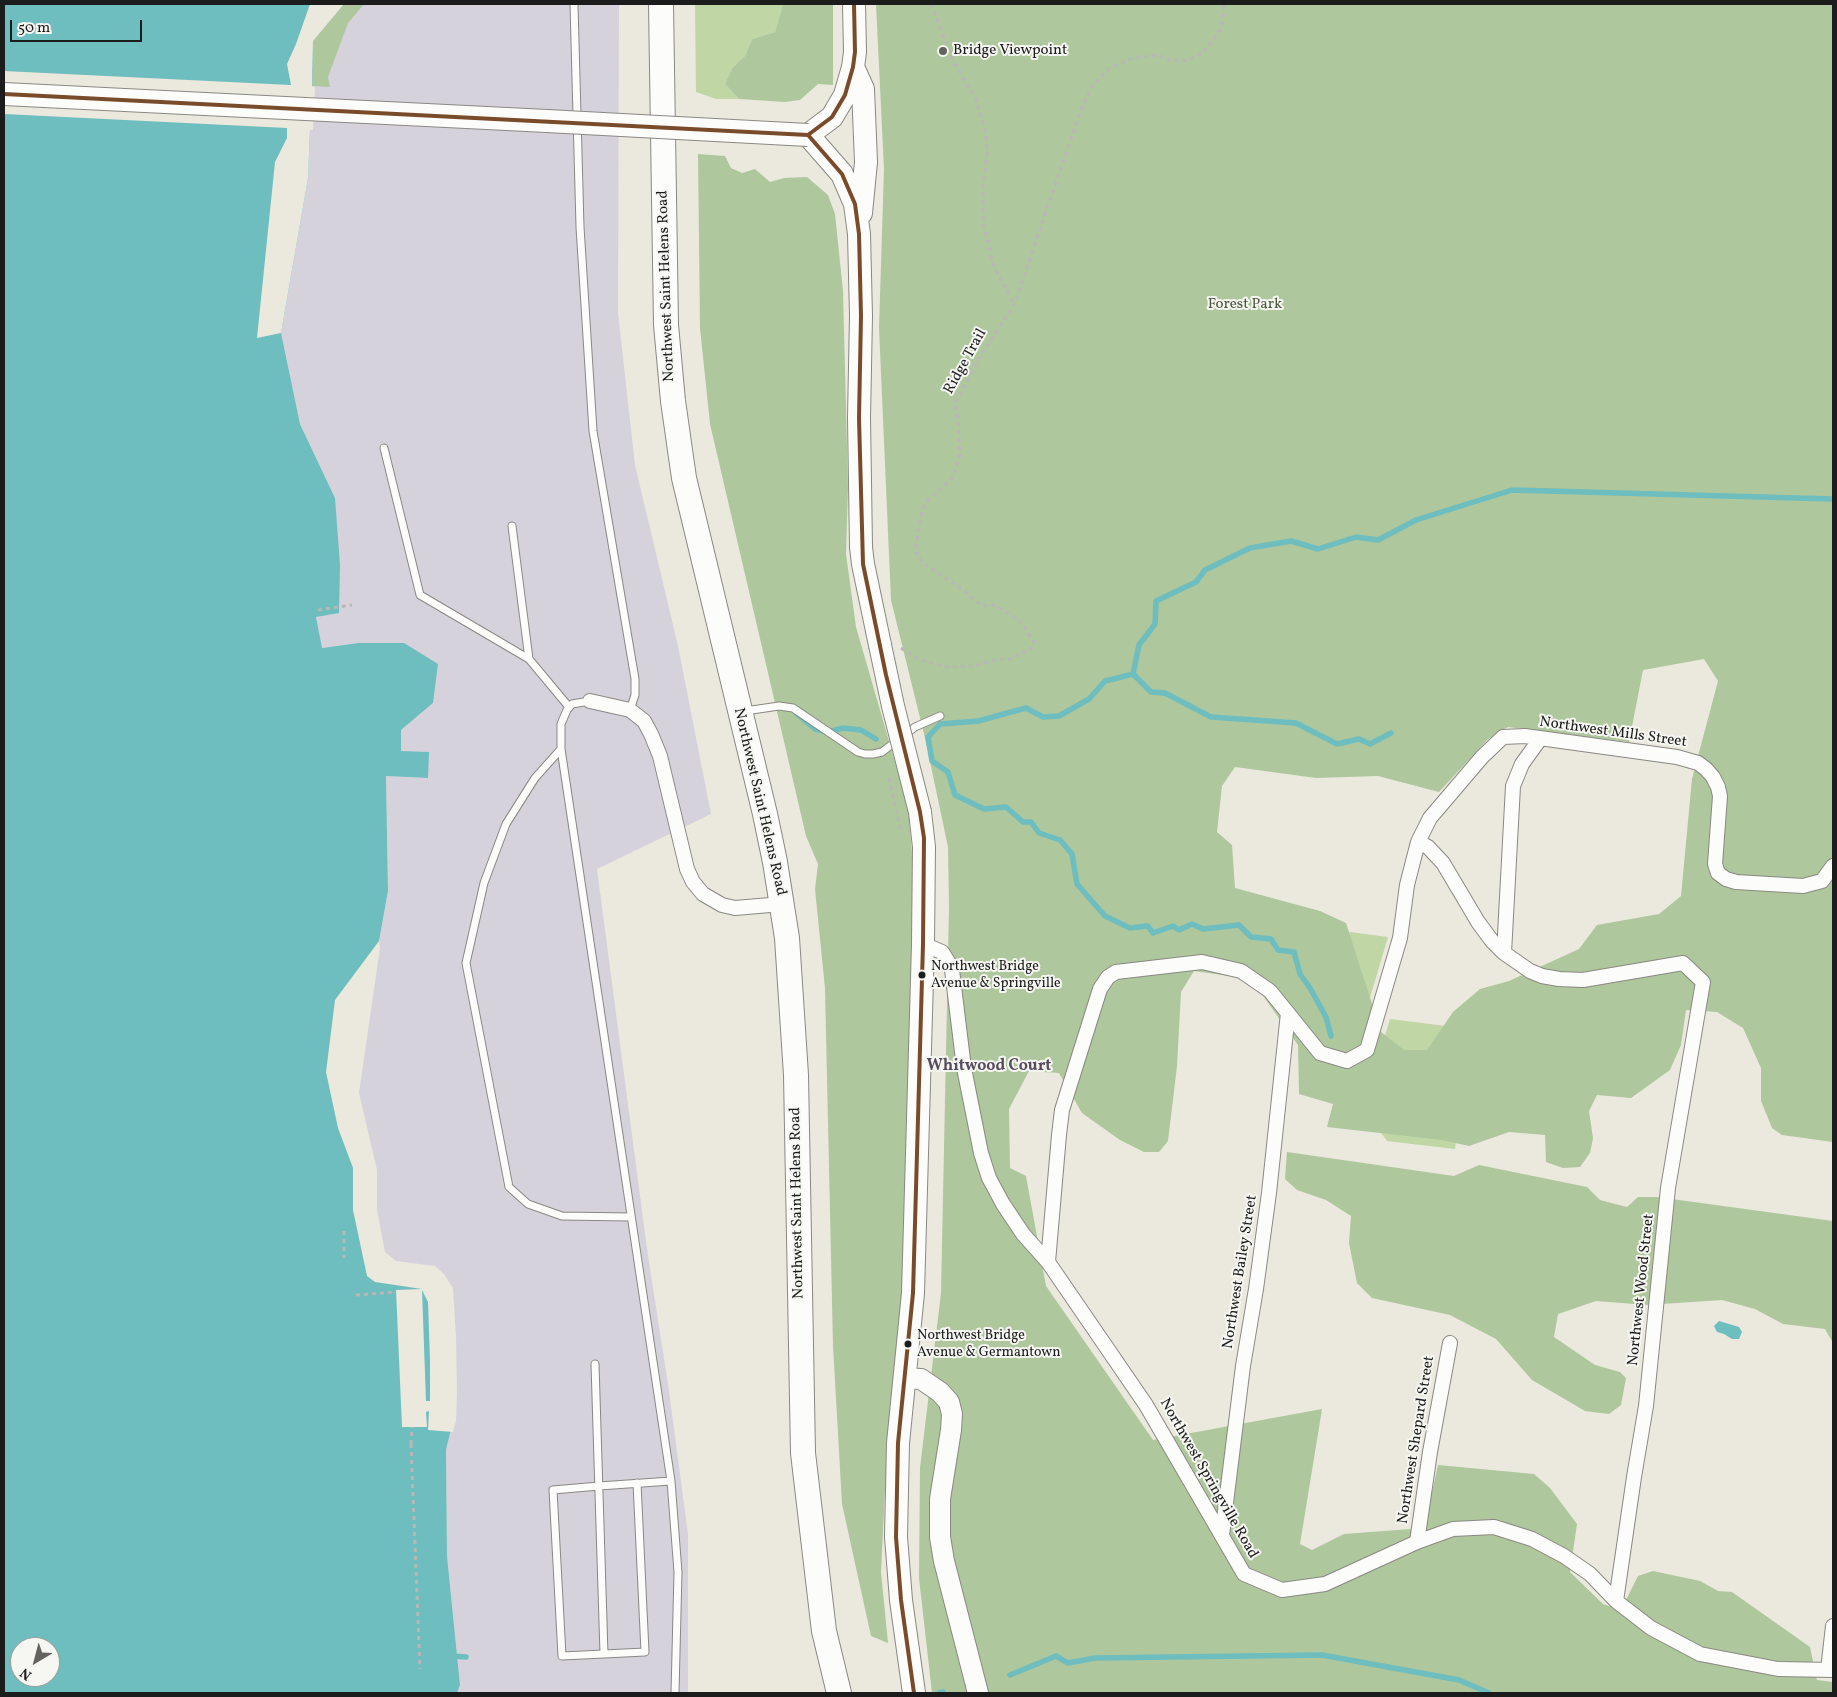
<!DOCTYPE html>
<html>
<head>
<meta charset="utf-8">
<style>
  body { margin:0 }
  #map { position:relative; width:1837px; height:1697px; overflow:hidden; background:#ebe8de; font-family:Vollkorn,serif }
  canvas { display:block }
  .frame { position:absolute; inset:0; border:5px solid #1c1c1c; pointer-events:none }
  .north { position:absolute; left:10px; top:1637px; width:50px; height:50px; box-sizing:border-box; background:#f6f6f2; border:1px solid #9f9f9c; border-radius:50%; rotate:217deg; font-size:14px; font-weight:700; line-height:20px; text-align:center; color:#1c1c1c }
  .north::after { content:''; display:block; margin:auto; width:18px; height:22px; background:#646360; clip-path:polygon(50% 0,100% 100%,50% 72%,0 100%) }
  .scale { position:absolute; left:10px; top:20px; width:132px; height:22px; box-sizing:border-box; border:2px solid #1c1c1c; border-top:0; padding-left:6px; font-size:15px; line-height:18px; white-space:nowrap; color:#1c1c1c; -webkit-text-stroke:4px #f6f6f2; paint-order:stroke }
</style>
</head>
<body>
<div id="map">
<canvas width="1837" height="1697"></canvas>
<div class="frame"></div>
<div class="north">N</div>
<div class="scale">50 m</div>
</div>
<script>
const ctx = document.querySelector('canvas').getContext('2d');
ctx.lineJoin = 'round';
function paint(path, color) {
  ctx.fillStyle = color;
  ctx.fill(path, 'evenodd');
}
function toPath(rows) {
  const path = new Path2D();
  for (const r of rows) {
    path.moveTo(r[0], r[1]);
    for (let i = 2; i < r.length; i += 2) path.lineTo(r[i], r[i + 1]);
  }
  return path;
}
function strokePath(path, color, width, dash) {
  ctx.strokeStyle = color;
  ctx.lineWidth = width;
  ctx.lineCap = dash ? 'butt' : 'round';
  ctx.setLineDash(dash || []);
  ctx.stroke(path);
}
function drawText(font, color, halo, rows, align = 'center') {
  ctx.font = font + ' Vollkorn,serif';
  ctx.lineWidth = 4;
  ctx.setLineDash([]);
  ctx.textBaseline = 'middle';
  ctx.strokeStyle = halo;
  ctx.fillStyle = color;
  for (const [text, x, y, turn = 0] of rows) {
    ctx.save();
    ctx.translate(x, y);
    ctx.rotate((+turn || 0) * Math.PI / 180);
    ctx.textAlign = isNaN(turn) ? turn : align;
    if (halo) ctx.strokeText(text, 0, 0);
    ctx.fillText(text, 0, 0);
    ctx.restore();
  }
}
paint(toPath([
  [344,4,619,4,618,313,635,465,678,646,711,814,597,869,647,1249,668,1384,688,1534,688,1693,457,1693,460,1685,447,1556,446,1450,453,1421,390,1261,383,1254,356,1093,379,941,388,891,386,776,428,778,401,751,401,730,433,703,358,643,321,648,316,617,335,498,300,424,286,362,245,370,295,246,308,178,313,69,313,41]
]), '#d6d2dc');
paint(toPath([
  [695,4,783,4,775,32,752,39,745,56,732,68,725,84,739,99,716,99,696,92],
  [1319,928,1388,937,1358,1038],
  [1390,1019,1470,1029,1455,1149,1387,1141,1376,1126,1378,1058]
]), '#c0d6a5');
paint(toPath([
  [344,4,364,4,348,23,328,77,330,87,312,86,313,41],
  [783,4,833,4,833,85,818,84,800,100,785,102,739,99,725,84,732,68,745,56,752,39,775,32],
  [876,4,1833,4,1833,1142,1782,1135,1772,1128,1761,1101,1761,1068,1743,1028,1717,1012,1686,1010,1681,1045,1670,1070,1631,1098,1597,1095,1589,1111,1593,1138,1590,1153,1580,1167,1563,1168,1546,1162,1545,1135,1509,1132,1469,1146,1442,1140,1327,1127,1333,1104,1299,1094,1298,1045,1261,993,1237,977,1194,971,1181,992,1177,1066,1168,1141,1159,1152,1144,1152,1120,1140,1082,1113,1059,1073,1029,1071,1009,1109,1010,1168,1026,1176,1046,1286,1153,1440,1322,1409,1300,1544,1312,1550,1344,1534,1424,1528,1438,1465,1534,1474,1550,1488,1577,1524,1570,1572,1603,1604,1621,1610,1638,1576,1653,1571,1700,1581,1718,1591,1732,1592,1810,1647,1817,1680,1833,1682,1833,1693,932,1693,919,1578,920,1468,941,1293,949,907,948,847,925,738,891,600,879,328,884,169],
  [1704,659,1718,681,1692,779,1681,896,1659,914,1597,925,1579,949,1509,981,1480,989,1453,1012,1427,1050,1404,1050,1381,1032,1346,923,1320,911,1235,888,1232,845,1217,832,1222,786,1235,767,1316,778,1378,776,1439,792,1488,739,1508,727,1629,742,1643,670],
  [698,154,725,156,731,168,742,173,755,169,770,182,784,178,807,177,828,195,835,214,843,291,848,487,846,554,856,627,908,807,913,864,912,1010,906,1291,885,1490,881,1572,888,1643,871,1636,842,1504,833,1346,825,988,815,889,818,864,806,836,710,424,700,328],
  [1287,1152,1454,1176,1479,1165,1587,1187,1600,1200,1627,1207,1638,1197,1657,1197,1833,1221,1833,1343,1825,1329,1783,1324,1755,1309,1722,1300,1647,1305,1596,1301,1558,1314,1554,1337,1595,1365,1620,1372,1626,1378,1621,1405,1609,1414,1585,1411,1532,1380,1496,1339,1450,1315,1372,1298,1357,1283,1349,1243,1351,1216,1326,1200,1297,1190,1285,1179]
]), '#aec79d');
paint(toPath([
  [4,4,344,4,313,41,313,69,308,178,281,333,300,424,335,498,340,565,339,613,316,617,322,648,358,643,404,643,438,664,433,703,401,730,401,751,429,752,428,778,386,776,388,891,379,941,356,1093,374,1210,383,1254,390,1261,437,1269,453,1421,446,1450,447,1556,460,1685,457,1693,4,1693],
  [20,1647,50,1647,50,1677,20,1677],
  [1719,1321,1739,1327,1742,1332,1739,1339,1732,1339,1724,1334,1717,1332,1714,1326]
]), '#6ebdbf');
paint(toPath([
  [310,4,344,4,313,41,312,86,315,87,313,130,310,130,308,178,281,333,257,338,275,162,287,138,287,128,4,114,4,71,291,85,287,64,296,44],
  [379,941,380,948,359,1093,377,1170,377,1210,385,1252,396,1261,435,1266,444,1274,453,1288,456,1337,457,1391,456,1421,453,1432,428,1430,429,1411,426,1412,427,1427,402,1427,396,1290,422,1289,375,1282,367,1276,353,1210,353,1168,338,1128,326,1072,335,1000],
  [422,1290,428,1302,430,1361,430,1401,426,1401]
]), '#ebe8de');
strokePath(toPath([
  [1133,674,1105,681,1089,699,1059,716,1043,717,1026,708,978,721,940,724,928,737,932,761,948,772,955,795,984,809,1006,807,1023,822,1031,822,1039,833,1060,840,1072,854,1077,884,1105,916,1130,928,1148,926,1153,933,1173,926,1179,930,1192,924,1203,929,1239,925,1251,937,1271,939,1278,950,1294,952,1300,974,1310,988,1326,1017,1331,1036],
  [1133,674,1139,645,1155,624,1156,601,1196,582,1205,570,1250,548,1291,541,1318,549,1356,537,1378,540,1416,520,1512,490,1833,499],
  [1133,674,1151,692,1165,693,1211,717,1296,723,1337,744,1359,739,1370,744,1391,733],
  [797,714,815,729,828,732,843,728,861,730,876,739],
  [451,1656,466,1657],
  [1010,1675,1056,1656,1068,1663,1095,1658,1322,1655,1459,1680,1489,1693],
  [939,1693,943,1692]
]), '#6ebdbf', 5.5);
const service = toPath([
  [574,4,580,227,593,431,635,679,635,695,630,710],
  [384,448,420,595,529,659],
  [512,526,529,659,569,707],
  [590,701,572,704,567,710,561,724,561,749,671,1481,678,1572,675,1693],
  [745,711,779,706,793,708,858,752,865,754,873,754,882,752,915,727,940,716],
  [561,749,535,778,506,824,484,883,466,963,509,1187,528,1204,562,1216,631,1217],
  [595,1364,604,1654],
  [637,1483,645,1652,562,1656,553,1490,599,1486,671,1481]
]);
const minor = toPath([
  [590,701,630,710,644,721,651,734,660,756,687,869,693,882,703,894,722,905,735,908,782,904],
  [1418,842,1428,847,1443,863,1478,922,1492,941,1504,953,1530,971,1542,976,1559,979,1583,980,1683,963,1703,982,1668,1188,1646,1406,1634,1477,1616,1601],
  [923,944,942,952,949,963,952,970,964,1068,981,1153,989,1178,1003,1204,1023,1234,1048,1262,1146,1405,1244,1574,1282,1590,1325,1584,1417,1542,1453,1529,1494,1527,1532,1539,1564,1556,1590,1574,1616,1601,1651,1628,1700,1654,1778,1669,1833,1670],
  [1504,953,1513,786,1522,764,1540,739],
  [1048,1262,1059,1135,1062,1110,1100,989,1108,977,1116,972,1202,962,1241,971,1270,991,1320,1053,1347,1061,1367,1050,1400,938,1407,885,1418,842,1430,818,1482,757,1503,737,1525,736,1677,757,1698,763,1706,769,1713,777,1718,787,1720,796,1715,864,1718,873,1726,879,1736,882,1803,886,1822,881,1833,866],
  [1222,1535,1243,1366,1256,1289,1269,1193,1288,1013],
  [1417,1542,1430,1452,1450,1343],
  [1828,1670,1833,1626]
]);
const secondary = toPath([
  [904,1378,921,1379,940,1392,949,1402,952,1414,951,1430,940,1499,940,1537,944,1561,978,1693]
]);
const primary = toPath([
  [854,4,855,52,853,67,845,95,832,117,808,135,842,174,855,204,859,234,861,316,859,418,861,547,863,564,880,645],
  [853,67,863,89,866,162,861,213],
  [4,94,547,121],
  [914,1693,901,1600,896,1537,898,1443,913,1293,923,944,924,847,920,812]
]);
const trunk = toPath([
  [661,4,666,325,673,401,684,478,765,814,775,862,787,938,796,1075,803,1453,824,1631,839,1693]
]);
strokePath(service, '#8a8883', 9);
strokePath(minor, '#8a8883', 16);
strokePath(secondary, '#8a8883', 22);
strokePath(primary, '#8a8883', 24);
strokePath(trunk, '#8a8883', 26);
strokePath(toPath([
  [931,4,953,61,976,99,986,134,987,155,983,185,984,225,993,264,1014,305],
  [318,610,352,605],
  [901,648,920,660,947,667,974,666,999,659,1011,659,1033,647,1034,642,1020,621,995,605,986,606,977,602,958,586,922,563,915,549,922,511,927,501,952,479,960,455,958,420,955,403,982,353,1014,305,1082,107,1092,86,1110,68,1132,58,1158,55,1172,61,1189,60,1203,53,1219,32,1223,20,1224,4],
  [889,778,901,832],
  [344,1231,344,1258],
  [356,1295,396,1292],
  [411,1444,420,1669],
  [411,1444,412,1427]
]), '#b9b8b7', 3, [4, 4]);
strokePath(service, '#fcfcfa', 7);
strokePath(minor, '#fcfcfa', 14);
strokePath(secondary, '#fcfcfa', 20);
strokePath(primary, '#fcfcfa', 22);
strokePath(trunk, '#fcfcfa', 24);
const primaryBridge = toPath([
  [547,121,808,135],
  [880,645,893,706,920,812]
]);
strokePath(primaryBridge, '#8a8883', 24, []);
strokePath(primaryBridge, '#fcfcfa', 22);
strokePath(toPath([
  [4,94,808,135],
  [808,135,842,174,855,204,859,234,861,316,859,418,863,564,886,675,920,812,924,838,923,944,913,1293,898,1443,896,1537,901,1600,914,1693],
  [808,135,832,117,845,95,853,67,855,52,854,4]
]), '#7a4b2a', 4);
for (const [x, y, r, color] of [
  [943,51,5,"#646360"],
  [922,975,4.5,"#1c1c1c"],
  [908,1344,4.5,"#1c1c1c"]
]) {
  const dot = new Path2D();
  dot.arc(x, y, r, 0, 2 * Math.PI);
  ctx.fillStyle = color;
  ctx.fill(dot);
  strokePath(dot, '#f6f6f2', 2);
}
drawText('14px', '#1c1c1c', '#f6f6f2', [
  ["Northwest Bridge",931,967],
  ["Avenue & Springville",931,984],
  ["Northwest Bridge",917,1336],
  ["Avenue & Germantown",917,1353]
], 'left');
drawText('15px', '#1c1c1c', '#f6f6f2', [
  ["Bridge Viewpoint",953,51]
], 'left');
drawText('15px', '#1c1c1c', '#f6f6f2', [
  ["Northwest Saint Helens Road",667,286,-92],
  ["Ridge Trail",966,362,-61],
  ["Northwest Mills Street",1613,733,8],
  ["Northwest Saint Helens Road",759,802,77],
  ["Northwest Saint Helens Road",798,1203,-91],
  ["Northwest Bailey Street",1241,1272,-81],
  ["Northwest Wood Street",1642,1290,-84],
  ["Northwest Shepard Street",1417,1440,-81],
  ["Northwest Springville Road",1208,1479,60]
]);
drawText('15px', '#49583c', '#f6f6f2', [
  ["Forest Park",1245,305]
]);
drawText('bold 16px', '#574b5e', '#f6f6f2', [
  ["Whitwood Court",989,1067]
]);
</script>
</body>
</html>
